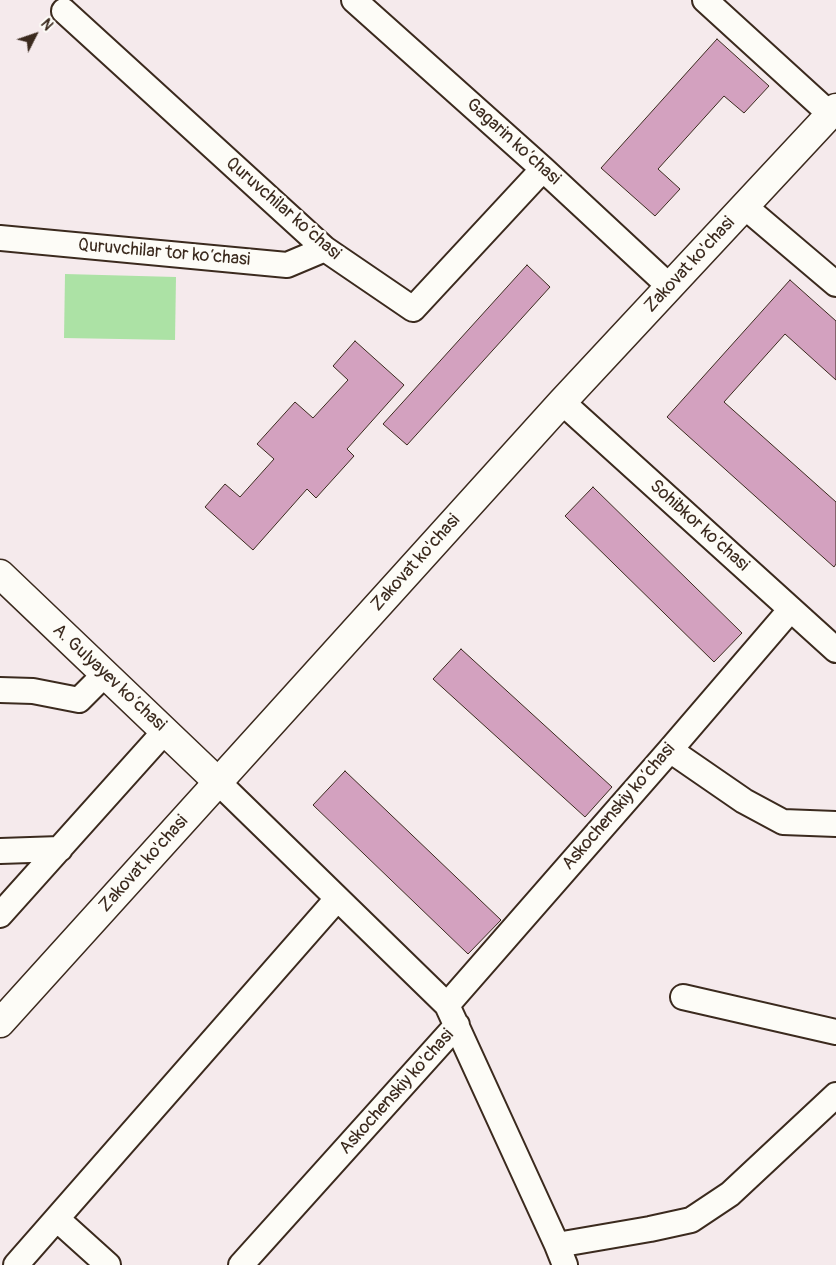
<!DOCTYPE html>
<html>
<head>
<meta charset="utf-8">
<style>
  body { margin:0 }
  #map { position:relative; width:836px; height:1265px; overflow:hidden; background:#f5eaec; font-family:Pangolin,sans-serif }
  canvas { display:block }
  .north { position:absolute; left:10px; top:10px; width:50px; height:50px; -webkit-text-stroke:4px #fdfcf7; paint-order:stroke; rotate:49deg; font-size:14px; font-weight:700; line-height:20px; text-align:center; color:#3b2a1e }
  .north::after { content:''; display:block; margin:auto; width:18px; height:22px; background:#3b2a1e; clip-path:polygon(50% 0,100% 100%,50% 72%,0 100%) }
</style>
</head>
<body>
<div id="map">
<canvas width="836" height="1265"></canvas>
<div class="north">N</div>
</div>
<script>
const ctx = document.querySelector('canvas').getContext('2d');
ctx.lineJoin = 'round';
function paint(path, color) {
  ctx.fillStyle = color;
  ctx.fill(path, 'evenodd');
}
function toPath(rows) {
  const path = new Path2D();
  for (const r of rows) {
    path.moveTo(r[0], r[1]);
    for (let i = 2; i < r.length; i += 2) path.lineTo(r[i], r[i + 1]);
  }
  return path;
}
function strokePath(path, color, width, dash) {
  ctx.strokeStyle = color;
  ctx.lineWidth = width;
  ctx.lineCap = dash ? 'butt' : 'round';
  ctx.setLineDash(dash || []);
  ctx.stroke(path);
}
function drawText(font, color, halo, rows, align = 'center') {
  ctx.font = font + ' Pangolin,sans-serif';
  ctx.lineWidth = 5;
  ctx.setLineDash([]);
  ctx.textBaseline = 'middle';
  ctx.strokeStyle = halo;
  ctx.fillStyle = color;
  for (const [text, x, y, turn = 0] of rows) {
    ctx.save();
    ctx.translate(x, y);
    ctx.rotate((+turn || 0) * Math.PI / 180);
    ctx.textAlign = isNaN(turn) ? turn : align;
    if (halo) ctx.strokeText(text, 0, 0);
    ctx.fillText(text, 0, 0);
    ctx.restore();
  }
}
paint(toPath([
  [65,274,176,277,175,340,64,338]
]), '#ace2a5');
const building = toPath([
  [717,39,769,86,744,113,724,96,658,169,680,189,655,216,601,168,717,39],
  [527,265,550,287,407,445,383,424,527,265],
  [790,280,836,321,836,380,785,334,724,402,836,502,836,564,834,567,667,417,790,280],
  [355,341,404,385,347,449,354,456,316,498,307,489,253,550,205,507,225,484,240,497,274,459,257,444,295,402,313,418,348,380,333,366,355,341],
  [593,487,742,633,714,662,565,516,593,487],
  [461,649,612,787,585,817,433,679,461,649],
  [345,771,501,920,468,954,313,805,345,771]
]);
paint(building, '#d3a1bf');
strokePath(building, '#3b2a1e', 1);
const minor = toPath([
  [354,0,543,169,669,286],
  [705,0,830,114],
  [64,11,325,249,413,309,543,169],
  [744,206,836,284],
  [0,238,287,265,325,249],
  [562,402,836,650],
  [0,690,33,691,79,700,105,674],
  [670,750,744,801,783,822,836,824],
  [218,782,447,1005,557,1245,565,1265],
  [0,851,60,849],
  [0,915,165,731],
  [683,997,836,1032],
  [447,1005,670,750,791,609],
  [57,1219,108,1265],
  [557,1245,650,1229,691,1220,730,1194,836,1095],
  [16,1265,337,899],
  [241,1265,457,1025]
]);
const tertiary = toPath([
  [0,574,218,782]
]);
const secondary = toPath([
  [0,1023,562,402,836,108]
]);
strokePath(minor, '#3b2a1e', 28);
strokePath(tertiary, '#3b2a1e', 31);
strokePath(secondary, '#3b2a1e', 31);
strokePath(minor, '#fdfcf7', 24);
strokePath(tertiary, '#fdfcf7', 28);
strokePath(secondary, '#fdfcf7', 28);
drawText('18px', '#3b2a1e', '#fdfcf7', [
  ["Gagarin ko‘chasi",513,142,42],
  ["Quruvchilar ko‘chasi",283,209,41],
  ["Quruvchilar tor ko‘chasi",164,253,5],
  ["Zakovat ko'chasi",690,265,-47],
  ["Sohibkor ko‘chasi",699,526,42],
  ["Zakovat ko'chasi",416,563,-48],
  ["A. Gulyayev ko‘chasi",109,678,43],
  ["Askochenskiy ko‘chasi",619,807,-49],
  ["Zakovat ko'chasi",144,864,-48],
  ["Askochenskiy ko'chasi",397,1092,-48]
]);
</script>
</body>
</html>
